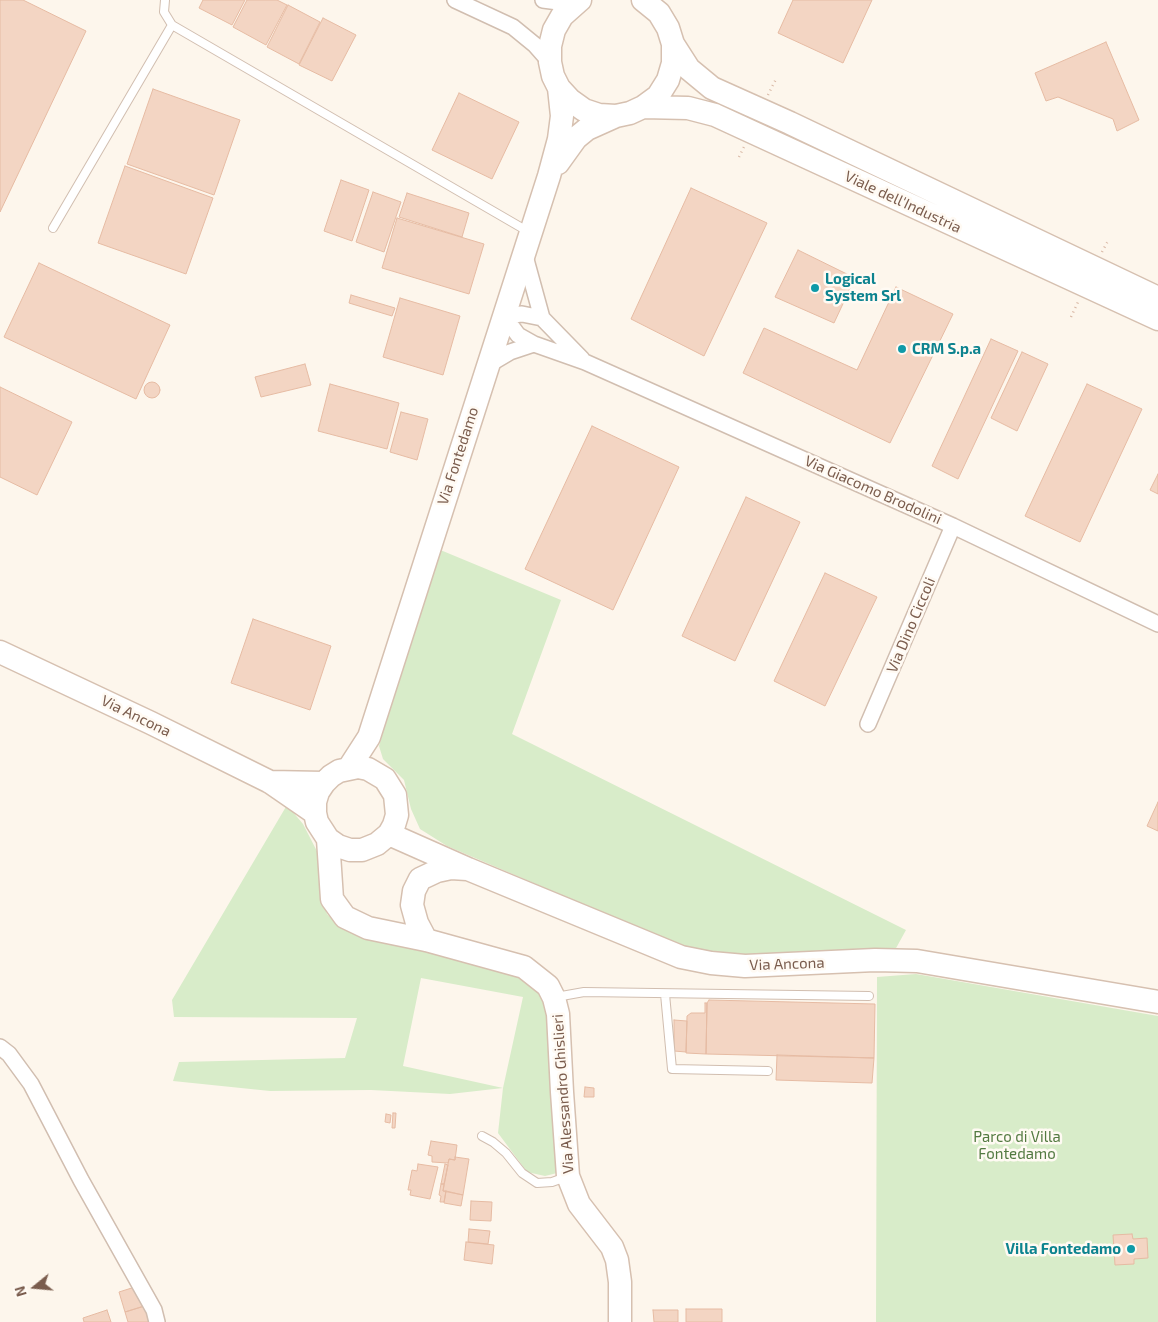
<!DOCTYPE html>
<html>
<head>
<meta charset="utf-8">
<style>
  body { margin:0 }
  #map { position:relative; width:1158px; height:1322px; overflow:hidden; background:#fdf6ec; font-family:"Exo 2",sans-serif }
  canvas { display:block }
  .north { position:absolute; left:10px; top:1262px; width:50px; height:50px; -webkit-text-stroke:4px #fffaf3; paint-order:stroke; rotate:253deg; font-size:14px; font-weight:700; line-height:20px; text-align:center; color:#7a5c4d }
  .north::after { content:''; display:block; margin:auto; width:18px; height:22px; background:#7a5c4d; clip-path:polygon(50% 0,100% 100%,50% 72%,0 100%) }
</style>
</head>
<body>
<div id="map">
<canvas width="1158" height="1322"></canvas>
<div class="north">N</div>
</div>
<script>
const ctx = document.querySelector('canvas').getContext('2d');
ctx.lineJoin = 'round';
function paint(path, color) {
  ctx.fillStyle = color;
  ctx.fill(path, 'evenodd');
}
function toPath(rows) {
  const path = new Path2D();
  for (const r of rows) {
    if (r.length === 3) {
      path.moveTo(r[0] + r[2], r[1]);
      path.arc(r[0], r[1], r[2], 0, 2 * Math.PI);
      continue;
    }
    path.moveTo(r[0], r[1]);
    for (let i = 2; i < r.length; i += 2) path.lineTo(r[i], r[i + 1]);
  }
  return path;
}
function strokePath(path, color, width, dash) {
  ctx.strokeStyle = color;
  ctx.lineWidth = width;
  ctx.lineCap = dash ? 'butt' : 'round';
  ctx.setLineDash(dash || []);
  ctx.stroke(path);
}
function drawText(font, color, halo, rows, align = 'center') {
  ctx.font = font + ' "Exo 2",sans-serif';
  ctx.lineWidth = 5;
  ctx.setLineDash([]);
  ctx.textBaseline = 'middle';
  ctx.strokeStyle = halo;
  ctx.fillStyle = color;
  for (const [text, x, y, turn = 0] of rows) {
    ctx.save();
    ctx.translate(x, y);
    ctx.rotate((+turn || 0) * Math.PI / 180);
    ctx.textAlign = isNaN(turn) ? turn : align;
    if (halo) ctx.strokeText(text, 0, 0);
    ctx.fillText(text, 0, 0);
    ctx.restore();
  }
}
paint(toPath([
  [438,549,561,600,512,734,906,930,895,950,733,956,683,947,447,846,420,829,411,809,404,780,383,759,379,746],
  [287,805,303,824,322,861,323,898,327,914,339,926,519,973,533,985,545,1001,549,1026,557,1173,545,1176,527,1172,498,1133,503,1088,450,1094,371,1090,270,1091,173,1081,179,1062,345,1058,357,1018,174,1017,172,1000],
  [421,978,523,997,503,1088,403,1066],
  [916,974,1158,1016,1158,1322,876,1322,877,977]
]), '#d8ecc9');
const building = toPath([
  [0,0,23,0,86,31,0,212,0,0],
  [203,0,245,0,232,25,199,8,203,0],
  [247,0,277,0,287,5,266,45,233,27,247,0],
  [793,0,872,0,843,63,778,33,793,0],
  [288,5,320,22,299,64,267,47,288,5],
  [323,18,356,35,332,81,299,65,323,18],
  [1106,42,1139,120,1117,131,1113,119,1058,97,1046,101,1035,73,1106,42],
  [153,89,240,120,214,195,127,164,153,89],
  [459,93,519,122,492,179,432,150,459,93],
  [125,166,213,198,186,274,98,243,125,166],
  [341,180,369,190,352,241,324,231,341,180],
  [691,188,767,223,704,356,631,319,691,188],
  [373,192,401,202,384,252,356,242,373,192],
  [407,193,469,213,462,237,399,217,407,193],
  [397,218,484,244,469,294,382,268,397,218],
  [798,250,855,278,834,323,775,297,798,250],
  [39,263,170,325,136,399,4,337,39,263],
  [896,287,953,314,890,443,743,373,764,328,857,370,896,287],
  [351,295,395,308,392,316,349,303,351,295],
  [400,298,460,316,443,375,383,357,400,298],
  [991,339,1018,351,958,479,932,466,991,339],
  [1022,352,1048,364,1017,431,991,418,1022,352],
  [305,364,311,385,261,397,255,377,305,364],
  [152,390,8],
  [330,384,399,403,387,449,318,431,330,384],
  [1087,384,1142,409,1080,542,1025,516,1087,384],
  [0,387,72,422,37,495,0,477,0,387],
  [401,412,428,419,417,460,390,452,401,412],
  [592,426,679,467,613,610,525,569,592,426],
  [1158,474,1158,494,1150,490,1158,474],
  [746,497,800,522,735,661,682,636,746,497],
  [825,573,877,597,825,706,774,681,825,573],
  [253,619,331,646,310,710,231,683,253,619],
  [1158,802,1158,831,1147,826,1158,802],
  [709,1000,875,1004,874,1058,706,1054,707,1003,709,1000],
  [705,1003,707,1003,706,1054,686,1053,687,1016,691,1013,705,1013,705,1003],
  [674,1020,687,1021,686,1052,674,1051,674,1020],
  [777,1055,874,1058,872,1083,776,1080,777,1055],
  [585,1087,594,1088,594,1097,584,1097,585,1087],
  [393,1113,396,1113,395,1128,392,1128,393,1113],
  [386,1114,391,1115,390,1123,385,1122,386,1114],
  [431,1141,457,1145,455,1160,449,1159,448,1163,432,1162,432,1156,428,1155,431,1141],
  [455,1157,469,1159,463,1195,443,1191,449,1159,455,1160,455,1157],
  [418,1164,438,1167,430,1199,410,1195,411,1190,408,1190,412,1170,417,1171,418,1164],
  [445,1164,448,1165,444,1184,441,1184,445,1164],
  [441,1184,444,1184,443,1191,446,1191,444,1202,440,1202,441,1196,439,1195,441,1184],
  [446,1191,463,1195,461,1206,444,1203,446,1191],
  [471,1201,492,1202,491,1221,470,1220,471,1201],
  [469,1229,490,1231,488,1244,468,1242,469,1229],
  [1132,1234,1133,1239,1147,1238,1148,1258,1134,1259,1134,1264,1115,1265,1113,1235,1132,1234],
  [466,1242,494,1245,492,1264,464,1260,466,1242],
  [138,1286,144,1306,125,1312,119,1292,138,1286],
  [145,1306,150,1322,128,1322,125,1312,145,1306],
  [686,1309,722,1309,722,1322,686,1322,686,1309],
  [107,1310,111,1322,84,1322,83,1318,107,1310],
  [653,1310,678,1310,678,1322,654,1322,653,1310]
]);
paint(building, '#f3d5c3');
strokePath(building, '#e6bba3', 1);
const lane = toPath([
  [165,0,164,12,172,25],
  [53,228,172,25,529,232],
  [665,994,672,1069,768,1071],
  [556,997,584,992,869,996],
  [482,1136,493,1142,506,1153,522,1173,537,1183,552,1182,566,1177]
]);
const street = toPath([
  [455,0,513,27,535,45,550,62],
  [543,0,574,4],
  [525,256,542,318,582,359],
  [504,316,518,335,534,344],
  [504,316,522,314,542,318],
  [488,365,510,352,534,344,585,362,953,526,1158,624],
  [868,724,953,526],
  [0,1047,9,1054,31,1084,81,1180,154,1310,157,1322]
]);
const secondary = toPath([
  [580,0,562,16,554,30,550,46,550,62,553,76,559,88,570,100,584,110,599,115,616,116,630,113,643,107,658,96,668,80,673,63,673,44,668,28,659,13,643,0],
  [673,44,689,69,712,88,790,123,1158,298],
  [643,107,688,108,715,115,1158,319],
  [558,163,576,138,587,129,616,116],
  [0,652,151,723,270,782,315,813],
  [349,768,369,737,549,176,559,139,562,116,559,88],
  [270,782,324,783,331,776,339,771,358,767,368,769,385,779,395,795,397,815,394,825,389,834,377,844,362,850,350,850,338,846,328,839,317,822,315,813,315,802,318,792,324,783],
  [389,834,468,869,681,957,711,963,745,966,875,960,917,961,1158,1002],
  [328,839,332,899,345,917,368,928,426,940,524,967,548,986,554,998,558,1014,562,1092,568,1176,579,1204,612,1247,617,1260,620,1282,620,1322],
  [426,940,417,923,412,905,414,891,420,879,437,871,451,868,467,869]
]);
strokePath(lane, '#d1beb0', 10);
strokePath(street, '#d1beb0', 18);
strokePath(secondary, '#d6c0b0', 25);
strokePath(toPath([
  [768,95,776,79],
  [739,157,744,147],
  [1102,252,1109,239],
  [1071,317,1078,302]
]), '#d9b8a5', 2.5, [1, 4]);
strokePath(lane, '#fff', 8);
strokePath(street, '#fff', 15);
strokePath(secondary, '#fff', 22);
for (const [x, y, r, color] of [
  [815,288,5,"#0f9aa8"],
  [902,349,5,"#0f9aa8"],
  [1131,1249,5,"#0f9aa8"]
]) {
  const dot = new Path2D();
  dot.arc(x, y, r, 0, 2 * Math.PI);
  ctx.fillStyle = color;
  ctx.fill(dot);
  strokePath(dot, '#fffaf3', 2);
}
drawText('15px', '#7a5c4d', '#fffaf3', [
  ["Viale dell'Industria",903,202,25],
  ["Via Fontedamo",458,456,-72],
  ["Via Giacomo Brodolini",873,490,24],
  ["Via Dino Ciccoli",911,625,-67],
  ["Via Ancona",136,716,26],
  ["Via Ancona",787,964,-2],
  ["Via Alessandro Ghislieri",563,1094,-94]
]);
drawText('bold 15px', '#0d838f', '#fffaf3', [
  ["Logical",825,279],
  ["System Srl",825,296],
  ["CRM S.p.a",912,349],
  ["Villa Fontedamo",1121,1249,"right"]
], 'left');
drawText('15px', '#537a41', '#fffaf3', [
  ["Parco di Villa",1017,1137],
  ["Fontedamo",1017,1154]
]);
</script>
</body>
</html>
